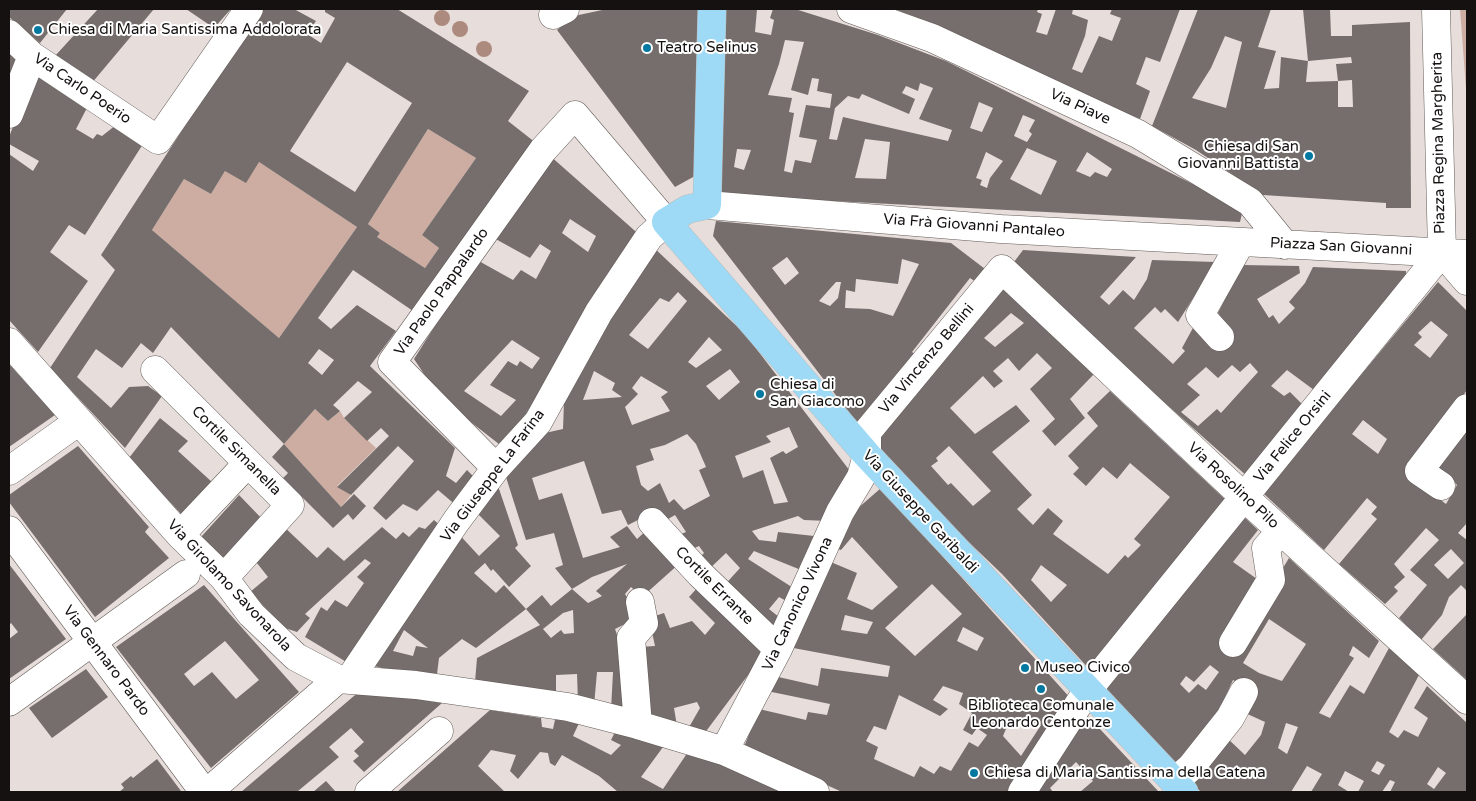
<!DOCTYPE html>
<html>
<head>
<meta charset="utf-8">
<style>
  body { margin:0 }
  #map { position:relative; width:1476px; height:801px; overflow:hidden; background:#e7dedb; font-family:"Varela Round",sans-serif }
  canvas { display:block }
  .frame { position:absolute; inset:0; border:10px solid #141110; pointer-events:none }
</style>
</head>
<body>
<div id="map">
<canvas width="1476" height="801"></canvas>
<div class="frame"></div>
</div>
<script>
const ctx = document.querySelector('canvas').getContext('2d');
ctx.lineJoin = 'round';
function paint(path, color) {
  ctx.fillStyle = color;
  ctx.fill(path, 'evenodd');
}
function toPath(rows) {
  const path = new Path2D();
  for (const r of rows) {
    path.moveTo(r[0], r[1]);
    for (let i = 2; i < r.length; i += 2) path.lineTo(r[i], r[i + 1]);
  }
  return path;
}
function strokePath(path, color, width, dash) {
  ctx.strokeStyle = color;
  ctx.lineWidth = width;
  ctx.lineCap = dash ? 'butt' : 'round';
  ctx.setLineDash(dash || []);
  ctx.stroke(path);
}
function drawText(font, color, halo, rows, align = 'center') {
  ctx.font = font + ' "Varela Round",sans-serif';
  ctx.lineWidth = 4;
  ctx.setLineDash([]);
  ctx.textBaseline = 'middle';
  ctx.strokeStyle = halo;
  ctx.fillStyle = color;
  for (const [text, x, y, turn = 0] of rows) {
    ctx.save();
    ctx.translate(x, y);
    ctx.rotate((+turn || 0) * Math.PI / 180);
    ctx.textAlign = isNaN(turn) ? turn : align;
    if (halo) ctx.strokeText(text, 0, 0);
    ctx.fillText(text, 0, 0);
    ctx.restore();
  }
}
paint(toPath([
  [1460,9,1467,9,1467,102],
  [428,129,476,158,422,235,439,248,425,268,377,237,380,233,368,224],
  [259,162,357,227,279,338,152,230,184,179,211,194,225,171],
  [315,409,328,421,340,411,344,418,376,448,337,486,351,495,341,507,284,444]
]), '#cdaca1');
paint(toPath([
  [9,9,67,9,40,43,9,17],
  [98,9,154,9,91,84,55,56],
  [186,9,231,9,214,28],
  [261,9,294,9,316,21,307,34,321,43,335,18,325,12,325,9,397,9,529,91,508,121,536,143,413,311,353,270,318,318,331,329,357,305,396,331,370,366,455,448,446,476,456,483,467,470,479,482,458,507,438,490,417,511,403,504,386,520,373,508,414,461,398,446,351,495,337,487,389,436,381,428,367,441,344,418,372,392,358,381,333,405,340,411,328,421,315,409,284,444,171,327,153,353,141,343,122,368,96,349,77,377,111,408,129,387,148,386,162,396,125,448,50,368,115,270,101,255],
  [347,62,412,103,355,192,290,151],
  [428,129,476,158,422,235,439,248,425,268,377,237,380,233,368,224],
  [259,162,357,227,279,338,152,230,184,179,211,194,225,171,246,183],
  [319,349,334,360,322,375,308,363],
  [607,9,702,9,704,171,675,187,557,30,574,16],
  [718,9,757,9,755,32,771,35,774,20,770,18,773,9,795,9,878,35,946,61,1243,209,1240,222,716,195],
  [785,40,804,42,791,90,808,95,812,78,819,79,817,91,832,94,830,108,806,105,799,137,817,140,811,163,795,160,792,173,784,171,794,113,789,112,792,98,768,95,779,64],
  [920,83,933,88,919,119,952,130,948,141,843,117,837,140,829,139,835,108,848,96,859,99,862,94,909,114,915,99,902,93,906,86,918,91],
  [979,102,993,108,982,132,970,128],
  [1023,115,1035,120,1029,131,1032,134,1027,142,1014,136],
  [865,139,890,142,886,179,855,178],
  [1027,148,1057,161,1041,195,1010,179],
  [737,149,751,150,744,170,734,167],
  [986,152,1003,161,990,178,987,188,980,185,982,180,976,178],
  [1087,152,1112,169,1107,177,1095,172,1090,177,1076,171],
  [895,9,1038,9,1037,12,1042,14,1036,32,1047,35,1056,9,1073,9,1072,14,1088,20,1085,36,1072,69,1082,73,1099,36,1112,41,1121,18,1110,14,1112,9,1180,9,1160,62,1146,57,1136,84,1150,91,1140,119,1050,81],
  [1198,9,1271,9,1258,47,1276,51,1264,89,1279,88,1281,57,1308,61,1306,82,1338,81,1338,107,1353,107,1352,80,1338,81,1336,64,1352,63,1351,57,1308,61,1303,9,1330,9,1331,36,1352,36,1352,25,1410,22,1411,208,1386,208,1386,203,1263,195,1196,150,1152,126],
  [1225,36,1242,42,1226,108,1192,98,1211,68],
  [9,53,17,59,9,77],
  [35,69,88,106,76,129,93,139,97,134,102,136,116,125,143,144,85,235,69,225,50,252,88,281,38,352,9,320,9,154,33,171,39,161,9,144,9,137],
  [548,154,643,238,574,339,504,448,440,398,414,359,477,260,513,280,521,270,536,279,551,251,540,244,530,258,492,237],
  [570,219,596,236,588,252,562,233],
  [512,340,540,358,532,369,520,361,517,366,508,361,490,385,516,400,501,416,464,391],
  [716,221,951,243,989,272,979,284,970,278,912,352,922,359,862,429,713,236],
  [787,257,799,273,785,285,772,268],
  [902,259,919,264,893,316,870,309,845,308,846,290,855,292,856,279,898,284],
  [836,282,841,282,838,298,830,306,819,301],
  [650,244,745,334,850,471,829,521,804,520,798,516,752,531,759,540,776,542,778,532,823,537,806,572,754,551,748,559,798,591,792,604,779,597,769,609,785,622,774,637,721,589,740,568,726,553,707,571,697,560,704,553,699,546,686,552,674,537,686,532,675,515,663,522,654,512,628,525,621,510,602,514,584,461,532,478,539,500,562,493,583,558,620,547,610,537,627,526,637,539,648,529,680,563,642,597,631,587,625,594,639,617,615,629,626,660,631,714,611,710,613,672,597,672,594,706,578,702,577,674,556,675,556,697,475,682,477,658,540,625,526,609,542,595,551,606,572,589,588,603,602,596,596,591,627,564,592,577,572,589,555,568,563,565,554,533,526,540,505,474,545,433,563,429,564,402],
  [678,292,687,301,648,349,629,335,660,298,669,302],
  [709,337,722,350,696,368,688,362],
  [730,369,740,382,719,400,706,386],
  [594,371,615,383,612,390,622,397,583,400],
  [641,376,668,392,661,397,670,411,632,425,625,407,638,394,632,388],
  [789,427,798,447,786,454,783,451,770,458,788,502,774,504,763,470,743,478,735,456,771,442,766,436],
  [687,434,696,444,706,467,699,470,710,496,684,510,674,499,669,503,660,483,648,491,641,485,636,466,654,460,650,449,665,445],
  [573,610,574,633,564,634,561,630,551,638,543,629,563,613],
  [1023,250,1136,257,1100,297,1109,305,1123,290,1134,300,1147,279,1152,260,1216,262,1178,322,1165,309,1161,313,1155,307,1134,328,1173,364,1185,351,1182,348,1194,326,1218,348,1234,337,1218,313,1242,265,1299,266,1300,273,1257,299,1269,318,1273,315,1279,324,1295,308,1289,302,1305,283,1313,267,1406,271,1406,278,1318,393,1287,370,1271,386,1284,396,1290,392,1307,409,1248,477,1011,266],
  [1250,363,1258,372,1221,413,1217,409,1198,426,1181,412,1200,395,1187,384,1206,367,1218,378,1232,365,1240,372],
  [1438,282,1467,311,1467,390,1405,473,1446,504,1457,485,1447,474,1432,465,1467,422,1467,523,1458,533,1467,540,1467,591,1461,585,1449,597,1442,615,1421,640,1399,618,1427,585,1410,570,1439,540,1426,528,1394,564,1405,577,1394,587,1398,591,1385,604,1339,564,1377,519,1371,514,1377,507,1367,498,1324,550,1263,493],
  [1431,321,1448,335,1430,358,1414,345,1422,337,1418,333],
  [1363,420,1387,439,1378,454,1352,434],
  [1451,549,1464,563,1448,579,1434,565],
  [1001,283,1094,374,1070,399,1085,418,1055,446,1042,431,1055,419,1030,389,1052,368,1037,353,1019,371,1008,358,993,371,1003,381,994,388,983,376,950,408,975,434,1016,405,1030,421,992,452,1032,495,1017,509,1033,525,1048,508,1063,521,1053,534,1108,574,1125,555,1128,558,1141,545,1134,539,1170,497,1130,463,1117,479,1103,467,1086,486,1073,474,1079,468,1068,456,1098,426,1087,413,1110,391,1230,504,1091,671,1002,574,932,507,874,441],
  [1011,313,1024,323,995,347,984,338],
  [949,446,991,491,973,506,951,483,948,485,931,466,938,461,936,458],
  [1041,565,1067,585,1051,602,1031,580],
  [9,364,55,415,9,447],
  [160,418,188,441,178,451,213,483,183,516,129,458],
  [284,444,341,507,354,494,366,506,353,520,348,514,333,528,283,478,288,473,272,457],
  [78,446,149,527,145,532,169,558,95,617,9,502,9,495],
  [497,483,518,545,515,548,531,566,509,587,493,569,491,571,485,563,474,573,496,593,504,585,526,609,476,648,462,639,439,658,437,674,386,669,366,664,456,531,479,556,500,536,474,510],
  [404,630,428,648,416,646,413,656,393,651],
  [881,488,1072,700,1012,792,842,792,744,747,759,709,806,720,808,712,827,715,830,704,767,691,774,676,818,686,821,668,888,677,890,666,788,647,826,560,857,573,847,599,872,610,898,587,852,537,841,550,831,547,841,523],
  [932,584,962,614,915,656,885,628],
  [845,615,873,622,867,634,841,630],
  [963,627,984,638,977,651,957,641],
  [943,686,963,693,959,704,972,713,963,730,972,735,977,728,987,735,978,747,969,742,951,771,940,766,934,774,920,766,914,777,874,759,878,747,866,741,874,726,886,730,899,695,940,716,948,709,933,700],
  [1011,717,1041,725,1021,756,1003,736],
  [239,495,266,523,225,565,201,537],
  [1243,516,1258,530,1233,562,1264,584,1235,648,1289,558,1379,641,1369,658,1353,646,1349,655,1354,658,1319,713,1330,718,1350,685,1364,694,1389,648,1419,675,1389,732,1398,738,1404,730,1418,737,1428,718,1414,708,1427,686,1467,723,1467,792,1390,792,1395,782,1390,780,1382,792,1358,792,1364,781,1345,771,1338,785,1349,792,1311,792,1322,774,1307,766,1291,792,1201,792,1187,778,1225,736,1245,755,1261,735,1265,722,1243,712,1251,690,1233,680,1225,698,1233,704,1180,772,1102,686],
  [1269,619,1306,644,1282,681,1259,673,1243,663],
  [1210,665,1219,672,1206,690,1198,684,1189,693,1180,684,1186,676,1194,682],
  [1286,723,1298,727,1287,754,1278,748],
  [1377,761,1385,765,1379,775,1371,771],
  [1438,767,1446,773,1434,789,1427,784],
  [434,520,442,527,348,663,305,637,321,607,327,611,335,600,347,607,364,583,357,577,371,563,365,559,305,614,310,618,297,632,285,628,250,592,268,577,253,558,281,524,317,558,328,547,344,561,382,527,396,539,403,532,409,537,419,527,425,529],
  [9,564,66,639,9,679,9,639,18,632,11,623,9,625],
  [204,585,299,692,211,768,116,647],
  [225,641,259,680,236,699,212,672,194,686,184,674],
  [699,586,766,651,704,734,688,729,700,708,697,702,674,708,677,726,644,719,639,647,655,646,649,618,664,613,670,628,692,621,705,635,715,623,689,597],
  [1467,614,1467,680,1433,649],
  [86,669,108,697,52,738,29,708],
  [361,690,442,703,364,772,353,761,359,756,354,751,364,742,351,728,329,747,339,757,298,791,300,792,241,792],
  [490,710,541,718,542,727,553,729,556,715,580,721,573,736,611,755,621,745,611,740,617,728,666,743,641,777,663,789,690,749,791,792,618,792,599,776,562,755,555,766,550,763,548,753,540,752,518,779,510,771,516,755,491,750,478,766,505,792,397,792],
  [1084,712,1159,792,1080,792,1093,781,1076,762,1050,788,1053,792,1030,792],
  [157,759,181,791,119,792,124,788,121,784,131,776,133,778],
  [326,781,336,792,313,792]
]), '#766e6c');
const minor = toPath([
  [851,9,932,38,1138,134,1250,202,1285,245],
  [1436,9,1442,252],
  [553,15,565,9],
  [9,34,32,56,158,140,249,9],
  [9,114,32,56],
  [707,205,1001,229,1467,254],
  [1442,252,1467,281],
  [1002,269,1244,497,1467,700],
  [1220,337,1200,315,1241,242],
  [9,342,180,535,224,578,251,614,296,657,338,679,416,685,568,707,638,725,724,751,815,792],
  [155,370,290,505,224,578],
  [9,471,79,421],
  [1441,486,1419,471,1467,408],
  [652,522,700,574,778,649],
  [9,530,204,792],
  [180,535,248,463],
  [1233,643,1271,580,1266,548,1281,531],
  [349,680,457,520,496,468,538,422,599,312,649,237,666,222,575,115,543,150,392,362,496,468],
  [9,702,186,574],
  [638,725,631,638,644,623,640,602],
  [724,751,778,649,840,512,861,477,867,455,867,432,1002,269],
  [1174,782,1191,767,1230,718,1244,692],
  [208,792,338,679],
  [369,792,439,731],
  [1022,792,1087,691,1442,252]
]);
const major = toPath([
  [712,9,707,205,688,209,666,222,867,455,1184,792]
]);
strokePath(minor, '#625a57', 29);
strokePath(major, '#bdbcbc', 29);
strokePath(minor, '#fff', 28);
strokePath(major, '#9edaf6', 28);
ctx.fillStyle = '#ad8a7e';
for (const [x, y] of [
  [442,18],
  [460,29],
  [484,49]
]) {
  ctx.beginPath();
  ctx.arc(x, y, 8, 0, 2 * Math.PI);
  ctx.fill();
}
for (const [x, y, r, color] of [
  [38,30,5,"#0379a2"],
  [647,48,5,"#0379a2"],
  [1309,156,5,"#0379a2"],
  [760,394,5,"#0379a2"],
  [1025,668,5,"#0379a2"],
  [1041,689,5,"#0379a2"],
  [974,773,5,"#0379a2"]
]) {
  const dot = new Path2D();
  dot.arc(x, y, r, 0, 2 * Math.PI);
  ctx.fillStyle = color;
  ctx.fill(dot);
  strokePath(dot, '#fff', 2);
}
drawText('15px', '#141110', '#fff', [
  ["Chiesa di Maria Santissima Addolorata",48,30],
  ["Teatro Selinus",657,48],
  ["Chiesa di San",1299,147,"right"],
  ["Giovanni Battista",1299,164,"right"],
  ["Chiesa di",770,385],
  ["San Giacomo",770,402],
  ["Museo Civico",1035,668],
  ["Biblioteca Comunale",1041,706,"center"],
  ["Leonardo Centonze",1041,723,"center"],
  ["Chiesa di Maria Santissima della Catena",984,773]
], 'left');
drawText('15px', '#141110', '#fff', [
  ["Via Carlo Poerio",82,89,34],
  ["Via Piave",1080,107,25],
  ["Piazza Regina Margherita",1439,143,-91],
  ["Via Frà Giovanni Pantaleo",974,226,4],
  ["Piazza San Giovanni",1341,247,3],
  ["Via Paolo Pappalardo",442,292,-55],
  ["Via Vincenzo Bellini",927,359,-50],
  ["Via Felice Orsini",1293,437,-51],
  ["Cortile Simanella",236,451,45],
  ["Via Giuseppe La Farina",493,476,-53],
  ["Via Rosolino Pilo",1233,486,43],
  ["Via Giuseppe Garibaldi",920,512,47],
  ["Via Girolamo Savonarola",229,586,47],
  ["Cortile Errante",714,586,45],
  ["Via Canonico Vivona",798,604,-65],
  ["Via Gennaro Pardo",106,661,53]
]);
</script>
</body>
</html>
